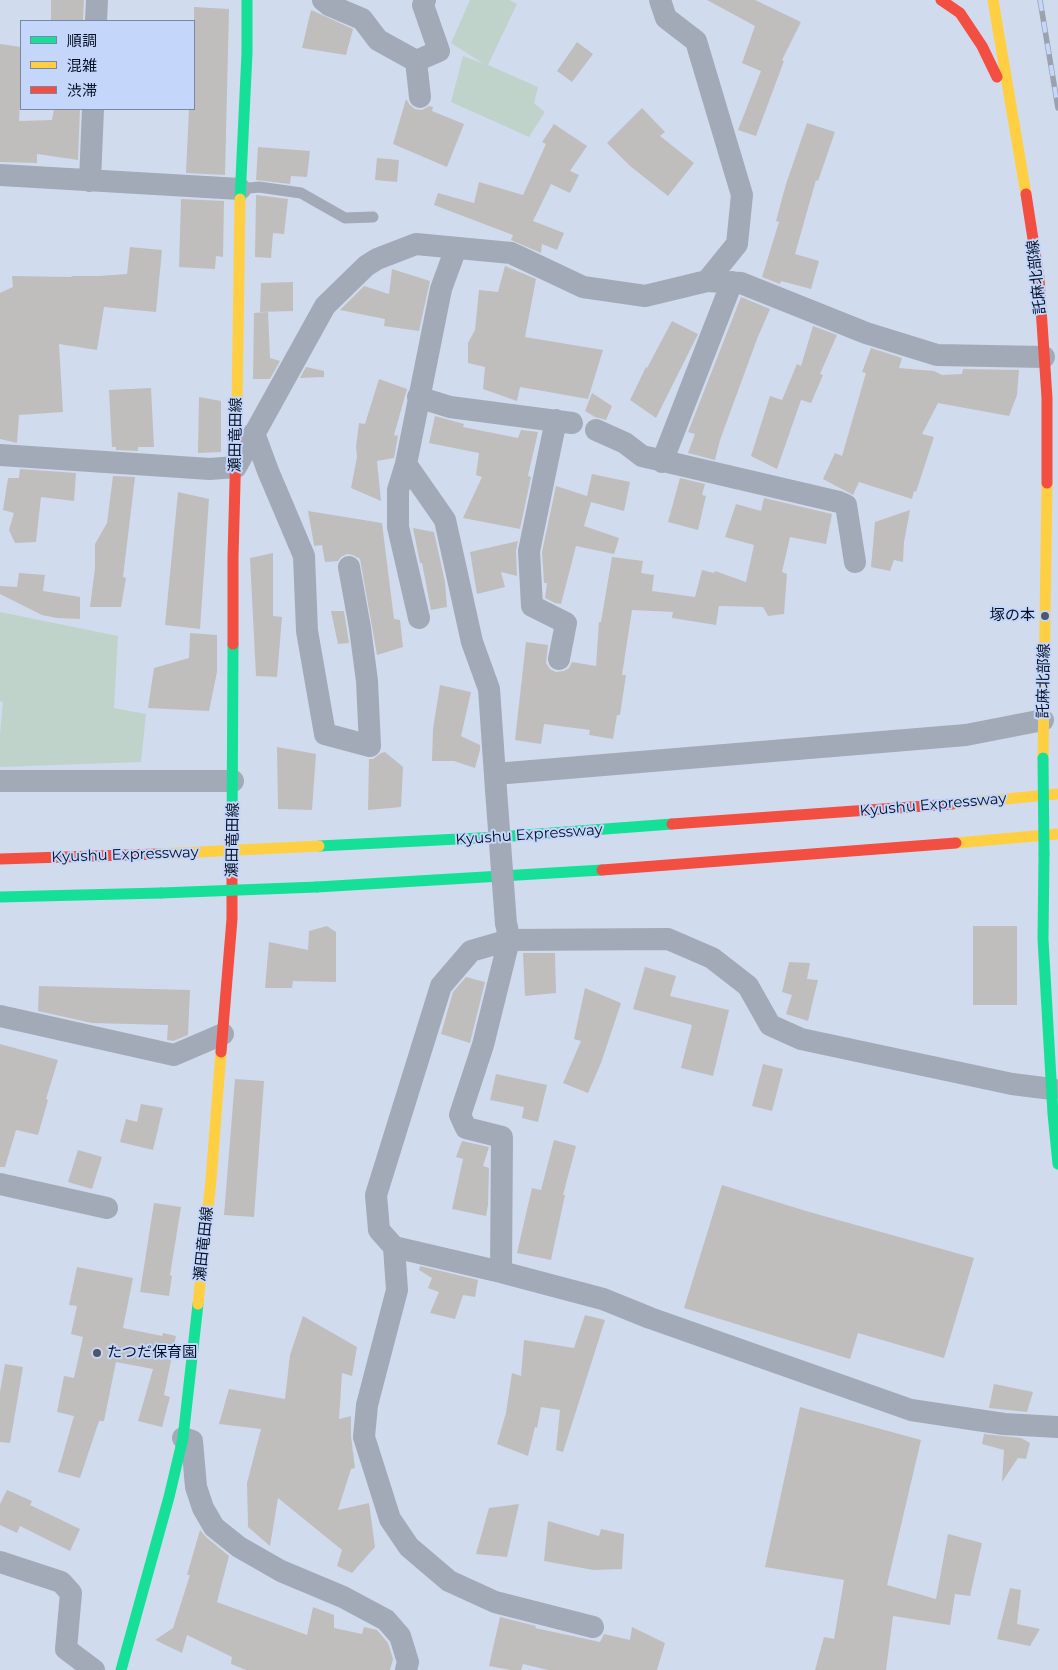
<!DOCTYPE html>
<html>
<head>
<meta charset="utf-8">
<style>
  body { margin:0 }
  #map { position:relative; width:1058px; height:1670px; overflow:hidden; background:#d1dbee; font-family:Montserrat,"Noto Sans JP",sans-serif }
  canvas { display:block }
  .legend { position:absolute; left:20px; top:20px; width:175px; height:90px; box-sizing:border-box; background:#c4d7fb; border:1px solid #7887a5; margin:0; padding:6px 9px; list-style:none; font-size:15px; color:#061024 }
  .legend li { display:flex; align-items:center; gap:10px; height:25px }
  .legend b { width:25px; border:1px solid #7887a5 }
</style>
</head>
<body>
<div id="map">
<canvas width="1058" height="1670"></canvas>
<ul class="legend">
<li><b style="height:6px;background:#16e098"></b>順調</li>
<li><b style="height:6px;background:#ffcf43"></b>混雑</li>
<li><b style="height:6px;background:#f24e42"></b>渋滞</li>
</ul>
</div>
<script>
const ctx = document.querySelector('canvas').getContext('2d');
ctx.lineJoin = 'round';
function paint(path, color) {
  ctx.fillStyle = color;
  ctx.fill(path, 'evenodd');
}
function toPath(rows) {
  const path = new Path2D();
  for (const r of rows) {
    path.moveTo(r[0], r[1]);
    for (let i = 2; i < r.length; i += 2) path.lineTo(r[i], r[i + 1]);
  }
  return path;
}
function strokePath(path, color, width, dash) {
  ctx.strokeStyle = color;
  ctx.lineWidth = width;
  ctx.lineCap = dash ? 'butt' : 'round';
  ctx.setLineDash(dash || []);
  ctx.stroke(path);
}
function drawText(font, color, halo, rows, align = 'center') {
  ctx.font = font + ' Montserrat,"Noto Sans JP",sans-serif';
  ctx.lineWidth = 4;
  ctx.setLineDash([]);
  ctx.textBaseline = 'middle';
  ctx.strokeStyle = halo;
  ctx.fillStyle = color;
  for (const [text, x, y, turn = 0] of rows) {
    ctx.save();
    ctx.translate(x, y);
    ctx.rotate((+turn || 0) * Math.PI / 180);
    ctx.textAlign = isNaN(turn) ? turn : align;
    if (halo) ctx.strokeText(text, 0, 0);
    ctx.fillText(text, 0, 0);
    ctx.restore();
  }
}
paint(toPath([
  [470,0,509,0,517,4,488,65,538,87,534,103,545,112,529,137,451,102,463,56,484,64,451,43],
  [0,612,118,636,114,708,146,714,141,762,0,767,0,734,3,702,0,701]
]), '#bfd3cb');
paint(toPath([
  [51,0,84,0,83,21,51,21],
  [707,0,755,0,801,22,782,60,784,61,756,136,738,130,761,71,742,63,755,26],
  [194,7,229,9,225,175,186,173,189,109,194,109],
  [311,10,353,29,346,55,302,48],
  [577,42,593,54,572,82,557,71],
  [0,44,21,47,21,89,19,121,52,120,54,109,80,109,78,160,37,154,37,163,0,162],
  [406,99,410,105,415,109,422,110,429,106,433,107,432,111,464,124,447,167,393,144],
  [642,108,665,132,660,136,694,163,668,196,630,166,607,143],
  [807,123,835,132,818,181,816,180,795,254,819,261,811,289,781,281,780,284,762,277,779,222,776,221,786,184],
  [554,124,587,146,570,171,579,175,570,193,551,184,533,221,564,233,557,250,542,244,541,253,511,240,513,235,434,205,438,193,474,203,479,182,523,195,546,144,542,142],
  [258,147,310,151,307,177,291,176,290,184,256,180],
  [377,158,399,160,397,182,375,180],
  [256,195,288,199,284,234,273,233,271,258,255,257],
  [181,199,224,201,223,257,216,256,215,269,179,267],
  [130,247,162,250,156,312,104,307,97,350,59,344,63,412,19,415,17,443,0,439,0,293,13,287,12,276,71,277,72,276,99,276,127,274],
  [505,266,536,279,525,337,603,350,588,399,520,387,517,401,483,389,485,367,468,363,468,343,475,330,479,290,498,292],
  [392,269,430,281,419,331,384,326,385,319,340,310,364,286,389,294],
  [293,282,293,311,260,312,261,283],
  [741,297,770,309,757,339,720,440,715,460,688,453,695,434,688,432],
  [268,312,270,358,280,361,270,379,253,379,254,313],
  [672,321,698,334,656,418,630,400,646,367,647,368],
  [813,326,837,335,820,374,823,375,811,403,801,400,777,469,751,456,770,396,782,400,797,364,801,366],
  [871,348,902,358,899,368,934,371,942,375,962,374,963,369,1019,370,1017,395,1009,416,938,403,922,434,934,437,916,492,914,491,912,499,859,482,853,495,823,479,835,453,842,456,866,373,862,372],
  [306,367,324,371,324,377,300,378],
  [379,379,407,389,394,435,398,436,394,458,377,461,381,501,351,488,357,457,356,447,359,423,365,424],
  [151,388,154,447,138,447,138,451,116,450,116,447,112,447,109,390],
  [592,393,612,406,606,420,595,417,585,411],
  [199,397,221,401,221,452,198,453],
  [435,416,464,424,463,427,518,438,521,430,538,432,528,476,531,477,520,529,463,518,482,477,476,475,479,453,429,443],
  [20,469,76,473,74,501,41,497,36,542,15,543,9,530,14,513,3,510,8,478,19,478],
  [592,474,630,482,624,511,591,502,584,526,619,538,616,548,614,554,576,546,561,604,555,603,545,598,547,583,544,583,542,552,556,486,587,496],
  [113,476,135,477,123,577,126,578,121,607,90,607,95,568,95,544,107,523],
  [680,478,705,484,702,495,706,496,698,530,668,522],
  [178,492,209,499,200,629,165,625],
  [764,498,832,514,826,544,790,537,782,572,787,574,784,614,768,616,763,607,719,606,716,625,672,618,673,612,632,610,622,675,626,675,620,715,617,715,613,739,589,735,590,730,544,724,541,744,515,740,526,642,548,645,546,663,550,669,556,672,564,671,569,668,572,662,596,666,599,622,601,622,612,557,643,561,641,573,654,575,652,591,695,597,702,570,714,573,715,571,746,582,754,545,725,537,736,504,761,511],
  [910,510,904,542,903,562,894,560,890,571,871,567,875,522],
  [308,511,382,523,394,619,400,620,403,647,377,655,360,559,353,555,347,554,341,557,338,561,325,562,322,545,314,546,314,545],
  [413,528,434,532,445,582,447,607,431,610,422,563,420,563],
  [518,541,516,551,517,576,501,572,505,587,477,594,470,552],
  [273,553,273,616,282,617,277,677,256,676,250,558],
  [19,573,45,575,43,591,80,597,80,619,57,618,42,615,0,594,0,586,17,587],
  [331,611,344,611,349,643,338,644],
  [190,633,217,635,217,672,209,711,148,708,154,668,189,658],
  [440,685,471,692,461,736,480,745,480,750,475,768,454,761,432,761,433,729],
  [277,747,316,754,312,810,278,809],
  [385,752,403,767,401,807,368,810,369,759,373,759,381,753],
  [327,926,336,932,336,982,293,981,292,988,265,988,269,942,308,950,309,931],
  [973,926,1017,926,1017,1005,973,1005],
  [523,953,555,953,556,993,525,996],
  [789,962,810,963,807,979,818,980,808,1021,786,1014,792,995,782,992],
  [645,967,676,976,670,996,729,1010,713,1076,681,1068,692,1025,633,1009],
  [466,977,485,982,470,1043,441,1034,453,992],
  [39,986,190,990,188,1035,173,1041,167,1040,168,1025,92,1023,38,1011],
  [585,988,621,1003,601,1063,588,1093,563,1083,581,1041,574,1039],
  [0,1044,58,1060,46,1099,48,1100,38,1135,16,1130,5,1167,0,1167],
  [763,1064,783,1069,772,1111,752,1106],
  [496,1074,547,1085,538,1122,522,1118,524,1107,490,1100],
  [235,1079,264,1081,254,1217,224,1215],
  [141,1104,163,1108,153,1150,120,1142,126,1119,137,1122],
  [554,1140,576,1146,563,1195,565,1195,551,1260,517,1253,532,1188,541,1190],
  [462,1141,489,1147,483,1166,489,1168,488,1205,486,1216,452,1209,463,1159,456,1157],
  [78,1150,102,1157,92,1189,68,1182],
  [722,1185,806,1211,974,1258,944,1358,858,1333,850,1359,684,1308],
  [154,1203,181,1207,170,1275,172,1276,169,1296,140,1292],
  [420,1266,478,1280,475,1297,463,1295,455,1319,430,1313,439,1292,428,1288,432,1278,419,1270],
  [77,1267,133,1278,123,1328,162,1336,163,1333,176,1336,164,1395,170,1397,162,1427,138,1421,153,1369,116,1362,104,1421,99,1421,80,1478,58,1472,74,1416,57,1412,64,1376,74,1378,83,1337,71,1334,77,1306,69,1305],
  [585,1315,605,1320,563,1452,556,1450,560,1410,541,1407,537,1428,535,1427,528,1456,497,1444,506,1413,512,1373,521,1376,524,1340,574,1348],
  [303,1316,357,1347,352,1376,342,1373,339,1419,351,1416,351,1436,355,1468,351,1469,338,1510,369,1503,375,1547,352,1573,337,1566,342,1550,278,1498,270,1546,248,1527,247,1483,261,1429,219,1424,229,1389,285,1399,290,1355],
  [5,1364,23,1367,10,1443,0,1442,0,1392],
  [994,1384,1033,1392,1027,1412,989,1408],
  [800,1407,921,1440,887,1585,936,1599,948,1534,982,1543,970,1596,955,1594,950,1625,893,1616,886,1670,815,1670,824,1637,834,1639,844,1580,765,1567],
  [984,1434,1021,1438,1030,1443,1026,1459,1018,1458,1002,1482,1004,1450,982,1444],
  [7,1490,32,1501,30,1505,80,1529,70,1551,20,1526,17,1533,0,1525,0,1504],
  [519,1504,507,1557,476,1554,489,1508],
  [548,1521,599,1536,601,1529,624,1534,622,1569,593,1570,544,1561],
  [200,1530,206,1537,229,1556,217,1602,307,1635,313,1607,334,1615,334,1628,362,1634,364,1627,377,1630,388,1643,393,1659,390,1670,246,1670,231,1664,232,1657,187,1635,182,1653,155,1640,173,1628,190,1575,187,1575],
  [1010,1588,1021,1590,1017,1624,1040,1629,1030,1646,997,1639],
  [500,1617,536,1626,535,1628,600,1642,604,1634,630,1640,632,1627,665,1643,657,1670,548,1670,523,1664,521,1670,511,1670,489,1666]
]), '#bfbebc');
strokePath(toPath([
  [240,189,259,187,301,193,345,218,373,217]
]), '#a2aab8', 11);
strokePath(toPath([
  [323,0,329,5,362,19,378,40,416,61,420,97],
  [96,21,97,0],
  [416,61,439,51,423,5,425,0],
  [0,175,240,189],
  [90,181,93,109],
  [456,248,441,289,406,464,445,520,472,642,489,689,496,790],
  [707,281,741,283,866,333,937,355,1044,357],
  [418,397,450,407,572,423],
  [556,420,529,551,532,606,566,623,559,659],
  [596,430,625,443,642,456,839,502,846,505,855,562],
  [254,433,268,471,304,556,307,631,325,734,370,746,367,681,360,628,349,567],
  [0,455,210,469,236,467,325,306,366,266,377,259,416,244,511,253,583,287,645,296,707,281,737,244,742,195,696,41,666,18,660,0],
  [662,462,732,282],
  [406,464,398,490,398,527,419,618],
  [495,774,966,735,1043,720],
  [0,781,233,781],
  [0,1016,174,1055,223,1034],
  [0,1184,107,1208],
  [394,1247,501,1272,603,1299,650,1318,911,1410,1004,1424,1058,1427],
  [501,1272,502,1137,466,1128,460,1115,483,1045,509,940,507,927],
  [183,1438,192,1441,196,1487,203,1508,214,1527,239,1547,281,1571,343,1597,386,1620,400,1636,408,1662,406,1670],
  [0,1562,61,1582,71,1593,66,1649,94,1670],
  [593,1627,495,1602,449,1581,409,1547,390,1519,364,1437,367,1405,397,1290,394,1247,379,1230,376,1195,441,986,471,951,509,940,668,939,712,958,748,986,770,1025,801,1039,1012,1084,1052,1089]
]), '#a2aab8', 22);
strokePath(toPath([
  [240,199,247,53,247,0],
  [232,840,233,644],
  [319,846,499,837,672,824],
  [1044,854,1043,939,1053,1114,1058,1164],
  [317,887,602,870],
  [0,897,161,893],
  [121,1670,169,1497,183,1438,198,1304]
]), '#16e098', 11);
strokePath(toPath([
  [993,0,1026,194],
  [237,408,240,199],
  [1043,758,1047,483],
  [953,804,1058,794],
  [956,843,1058,834],
  [198,1304,211,1180,221,1052]
]), '#ffcf43', 11);
strokePath(toPath([
  [941,0,960,13,982,46,997,77],
  [1026,194,1039,278,1047,398,1047,483],
  [233,644,233,557,237,408],
  [672,824,953,804],
  [0,859,159,854],
  [602,870,956,843],
  [221,1052,232,919,232,840]
]), '#f24e42', 11);
const rail = toPath([
  [1040,0,1058,108]
]);
strokePath(rail, '#9aa1af', 5.5);
strokePath(rail, '#c4d7fb', 4, [11]);
strokePath(toPath([
  [496,790,506,924]
]), '#a2aab8', 22);
strokePath(toPath([
  [1043,758,1044,854],
  [161,893,317,887]
]), '#16e098', 11);
strokePath(toPath([
  [159,854,319,846]
]), '#ffcf43', 11);
for (const [x, y, r, color] of [
  [1045,616,5,"#4d576b"],
  [97,1353,5,"#4d576b"]
]) {
  const dot = new Path2D();
  dot.arc(x, y, r, 0, 2 * Math.PI);
  ctx.fillStyle = color;
  ctx.fill(dot);
  strokePath(dot, '#c4d7fb', 2);
}
drawText('15px', '#061024', '#c4d7fb', [
  ["託麻北部線",1037,277,-96],
  ["瀬田竜田線",236,435,-89],
  ["託麻北部線",1044,681,-89],
  ["Kyushu Expressway",933,805,-5],
  ["Kyushu Expressway",529,835,-4],
  ["瀬田竜田線",233,840,-89],
  ["Kyushu Expressway",125,855,-2],
  ["瀬田竜田線",204,1244,-84]
]);
drawText('15px', '#061024', '#c4d7fb', [
  ["塚の本",1035,616],
  ["たつだ保育園",107,1353,"left"]
], 'right');
</script>
</body>
</html>
